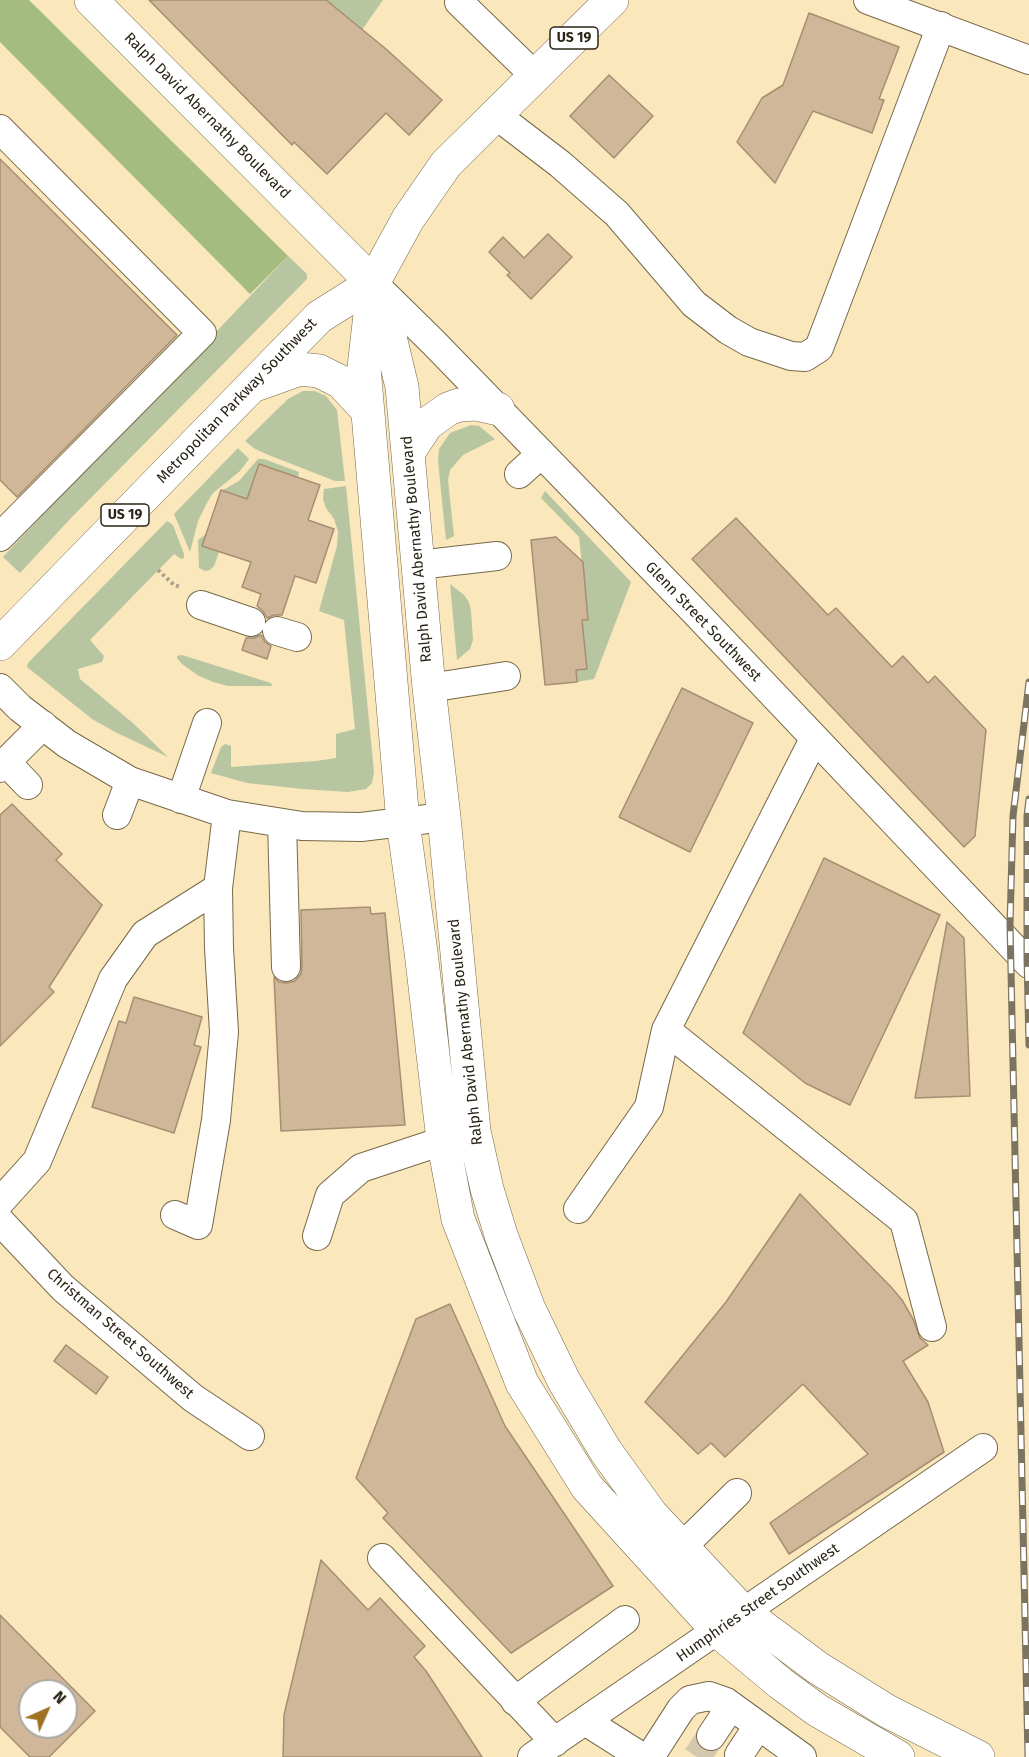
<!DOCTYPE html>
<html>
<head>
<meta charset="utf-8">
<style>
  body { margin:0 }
  #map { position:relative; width:1029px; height:1757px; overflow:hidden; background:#fdf1d4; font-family:"Fira Sans",sans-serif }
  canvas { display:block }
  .north { position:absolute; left:18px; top:1679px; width:60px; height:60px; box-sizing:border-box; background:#fff; border:2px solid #aaa8a2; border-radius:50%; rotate:45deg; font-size:16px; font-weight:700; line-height:24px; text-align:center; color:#2b2517 }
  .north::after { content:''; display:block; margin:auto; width:21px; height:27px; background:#9e7222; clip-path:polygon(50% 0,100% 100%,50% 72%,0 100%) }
</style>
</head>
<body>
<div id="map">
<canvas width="1029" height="1757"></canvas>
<div class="north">N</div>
</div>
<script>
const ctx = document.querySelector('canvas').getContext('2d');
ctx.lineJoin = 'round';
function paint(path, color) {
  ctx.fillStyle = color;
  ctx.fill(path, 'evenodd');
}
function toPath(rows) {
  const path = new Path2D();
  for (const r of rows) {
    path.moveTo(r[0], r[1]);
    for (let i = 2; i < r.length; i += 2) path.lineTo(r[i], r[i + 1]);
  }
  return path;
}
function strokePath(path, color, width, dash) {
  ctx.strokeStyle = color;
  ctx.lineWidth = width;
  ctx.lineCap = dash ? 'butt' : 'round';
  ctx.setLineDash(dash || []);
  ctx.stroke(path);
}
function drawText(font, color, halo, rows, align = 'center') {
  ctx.font = font + ' "Fira Sans",sans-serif';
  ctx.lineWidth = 6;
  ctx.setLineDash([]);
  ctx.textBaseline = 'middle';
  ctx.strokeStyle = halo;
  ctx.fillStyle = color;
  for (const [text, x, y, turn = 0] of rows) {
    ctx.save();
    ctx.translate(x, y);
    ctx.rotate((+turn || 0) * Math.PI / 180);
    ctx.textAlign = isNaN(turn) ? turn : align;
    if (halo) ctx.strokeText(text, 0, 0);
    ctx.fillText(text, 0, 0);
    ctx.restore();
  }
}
paint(toPath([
  [0,0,1029,0,1029,1757,0,1757],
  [30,1691,66,1691,66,1727,30,1727]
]), '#fae7bc');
paint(toPath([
  [326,0,383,0,362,30],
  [288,256,307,274,307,279,71,518,20,573,3,557],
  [303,391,315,391,326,396,337,410,345,481,335,481,271,456,255,449,245,441,288,399],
  [471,425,479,426,495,439,463,455,450,470,448,480,454,536,446,540,438,461,439,449,450,433],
  [238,448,249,459,240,471,213,493,208,501,198,521,190,552,174,514],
  [258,459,264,459,299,472,298,477,259,464,247,499,223,490,239,481],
  [346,486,374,772,372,783,366,789,348,792,303,789,247,783,211,773,221,747,225,744,231,746,231,767,316,761,336,758,336,734,355,729,344,620,319,611,337,546,338,531,334,519,326,508,323,499,324,489],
  [545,491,631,582,594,679,577,682,576,670,582,620,588,619,579,537,541,498],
  [167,521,173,525,184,554,184,558,181,559,174,554,90,640,104,656,102,662,78,669,80,679,134,724,168,757,117,733,92,719,27,667,28,663],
  [206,534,202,546,219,552,214,566,210,570,205,571,199,568,198,540],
  [450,584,464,595,469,602,471,611,473,640,470,649,457,660],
  [182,655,271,683,272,686,228,686,213,682,199,676,182,664,177,658,177,656]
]), '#b7c6a1');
paint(toPath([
  [0,0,29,0,288,256,250,294,0,42]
]), '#a4bc7f');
const building = toPath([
  [149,0,326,0,386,49,442,100,409,135,386,113,327,174,294,142,292,145,149,0],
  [809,13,899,47,879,99,884,100,872,133,813,111,775,183,737,142,762,98,783,85,809,13],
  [609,75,653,116,614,158,570,116,609,75],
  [0,159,177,335,17,497,0,480,0,159],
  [548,234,572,257,531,299,507,275,510,273,489,252,503,237,524,258,548,234],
  [259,464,320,485,308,520,334,529,316,583,295,576,282,615,274,615,267,618,263,611,257,606,261,594,242,587,251,562,202,546,221,490,247,499,259,464],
  [736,518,828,615,836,608,892,667,903,656,928,683,935,676,986,730,975,836,964,847,692,559,736,518],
  [556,537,583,562,588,620,582,620,587,669,576,670,577,682,545,685,531,540,556,537],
  [261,635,265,642,271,646,267,659,242,650,246,638,254,638,261,635],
  [682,688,753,723,690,852,619,817,682,688],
  [12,804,62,854,56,860,102,905,49,987,54,992,0,1046,0,815,12,804],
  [824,858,940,915,850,1105,805,1083,743,1033,824,858],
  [370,907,371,914,385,913,405,1125,281,1131,274,977,279,982,287,983,295,981,301,974,302,967,301,910,370,907],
  [947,922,964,938,970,1096,915,1098,947,922],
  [134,997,202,1017,194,1045,201,1047,174,1133,92,1107,119,1021,126,1023,134,997],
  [800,1194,891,1287,902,1300,913,1319,920,1338,928,1345,903,1361,928,1402,944,1452,789,1554,770,1523,868,1454,803,1384,725,1457,711,1443,698,1454,645,1402,726,1302,800,1194],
  [450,1304,505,1426,613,1586,511,1653,383,1518,388,1513,356,1478,416,1319,450,1304],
  [66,1345,108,1377,96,1394,54,1361,66,1345],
  [321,1560,368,1610,380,1598,425,1646,414,1657,426,1671,482,1757,283,1757,284,1715,321,1560],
  [0,1615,95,1711,49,1757,30,1757,0,1727,0,1615],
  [30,1691,66,1691,66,1727,30,1727,30,1691]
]);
paint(building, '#d0b79a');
strokePath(building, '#a78e72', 1.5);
strokePath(toPath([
  [697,1757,711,1736]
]), '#d3c8ae', 28, [28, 14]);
const minor = toPath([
  [868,0,1029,60],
  [459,2,535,76],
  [496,115,560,164,617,214,694,304,728,330,749,342,791,356,805,357,819,348,941,26],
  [0,129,202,333,0,537],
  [373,283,434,343,694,611,1029,964],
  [519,474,541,454],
  [418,565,497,556],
  [201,605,251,622],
  [277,631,297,637],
  [0,688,20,708,67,744,130,781,227,814,302,826,361,827,444,817],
  [429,688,506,676],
  [814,739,666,1030,904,1221,932,1327],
  [6,762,28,785],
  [0,768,43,725],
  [181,799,207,723],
  [117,815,130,781],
  [282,823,286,967],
  [0,1202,37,1161,113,979,145,934,218,888,227,814],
  [578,1209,649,1107,666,1030],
  [175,1215,198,1225,216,1120,224,1032,219,948,218,888],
  [0,1221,63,1288,193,1398,250,1436],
  [317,1236,330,1195,361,1168,464,1134],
  [682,1547,737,1493],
  [382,1558,555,1742],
  [515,1701,625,1620],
  [585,1721,642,1757],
  [711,1736,731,1706],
  [739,1755,758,1726],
  [532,1757,983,1448],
  [650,1757,681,1709,690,1700,709,1696,726,1702,802,1757]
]);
const major = toPath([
  [91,0,373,283,391,341,402,387,429,688,444,817,474,1131,487,1189,501,1235,529,1309,564,1381,605,1450,651,1514,744,1613,818,1668,887,1711,978,1757],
  [372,297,364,367,403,822,421,952,443,1140,458,1219,522,1383,587,1487,718,1631,780,1683,817,1710,898,1757],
  [258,384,300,369,319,371,341,382,367,410],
  [408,453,427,424,448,409,459,405,476,404,498,409],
  [0,644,319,317,373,283,408,219,446,164,612,0]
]);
strokePath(minor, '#776949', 30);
strokePath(major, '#776949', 34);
strokePath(toPath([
  [158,570,174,585,181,587]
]), '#aba28a', 4, [3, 3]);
strokePath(minor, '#fff', 28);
strokePath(major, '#fff', 33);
const rail = toPath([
  [1029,799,1027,816,1027,957,1029,1045],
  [1028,1757,1010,924,1013,816,1029,682]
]);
strokePath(rail, '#7c7460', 7);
strokePath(rail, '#fff', 4.5, [14]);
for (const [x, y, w] of [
  [574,38,48],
  [125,515,48]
]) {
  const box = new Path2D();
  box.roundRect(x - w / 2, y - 11, w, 22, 4.5);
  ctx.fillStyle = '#fff';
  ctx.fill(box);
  strokePath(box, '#2b2517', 1.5);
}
drawText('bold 14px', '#2b2517', null, [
  ["US 19",574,38],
  ["US 19",125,515]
]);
drawText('15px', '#2b2517', '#fff', [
  ["Ralph David Abernathy Boulevard",207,116,45],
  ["Metropolitan Parkway Southwest",237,401,-46],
  ["Ralph David Abernathy Boulevard",417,549,-95],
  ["Glenn Street Southwest",703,622,46],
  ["Ralph David Abernathy Boulevard",466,1032,-96],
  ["Christman Street Southwest",120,1334,41],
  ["Humphries Street Southwest",758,1603,-35]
]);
</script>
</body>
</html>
